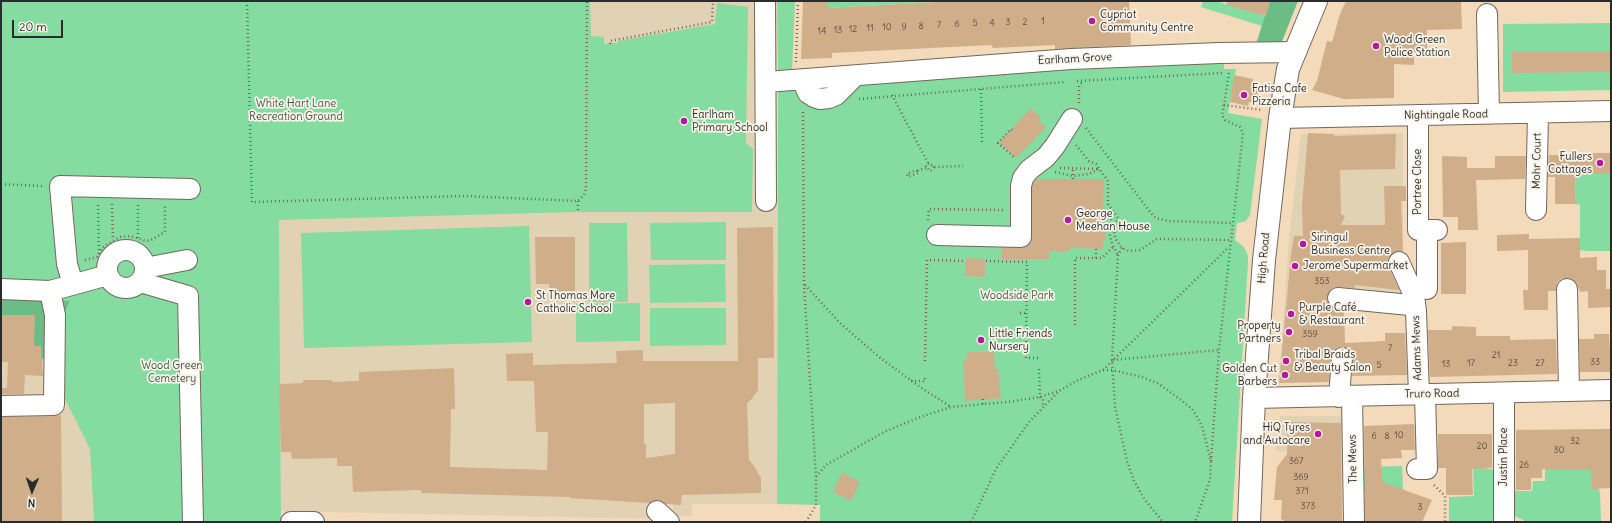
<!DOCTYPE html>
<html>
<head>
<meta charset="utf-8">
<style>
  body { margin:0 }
  #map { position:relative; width:1612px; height:523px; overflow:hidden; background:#f3daba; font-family:Delius,sans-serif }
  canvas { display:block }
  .frame { position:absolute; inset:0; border:2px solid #2b2b2b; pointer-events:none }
  .north { position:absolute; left:12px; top:471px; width:40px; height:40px; -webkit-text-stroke:3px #f7f3e8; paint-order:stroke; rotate:182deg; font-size:11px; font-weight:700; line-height:16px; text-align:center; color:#2b2b2b }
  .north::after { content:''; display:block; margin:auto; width:14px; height:18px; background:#2b2b2b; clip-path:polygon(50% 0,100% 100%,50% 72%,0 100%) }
  .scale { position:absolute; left:12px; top:20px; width:51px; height:18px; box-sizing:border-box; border:2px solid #2b2b2b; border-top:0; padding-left:5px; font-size:12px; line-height:14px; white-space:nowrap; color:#2b2b2b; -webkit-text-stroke:3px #f7f3e8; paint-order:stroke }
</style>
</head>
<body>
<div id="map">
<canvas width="1612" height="523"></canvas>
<div class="frame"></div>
<div class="north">N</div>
<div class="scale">20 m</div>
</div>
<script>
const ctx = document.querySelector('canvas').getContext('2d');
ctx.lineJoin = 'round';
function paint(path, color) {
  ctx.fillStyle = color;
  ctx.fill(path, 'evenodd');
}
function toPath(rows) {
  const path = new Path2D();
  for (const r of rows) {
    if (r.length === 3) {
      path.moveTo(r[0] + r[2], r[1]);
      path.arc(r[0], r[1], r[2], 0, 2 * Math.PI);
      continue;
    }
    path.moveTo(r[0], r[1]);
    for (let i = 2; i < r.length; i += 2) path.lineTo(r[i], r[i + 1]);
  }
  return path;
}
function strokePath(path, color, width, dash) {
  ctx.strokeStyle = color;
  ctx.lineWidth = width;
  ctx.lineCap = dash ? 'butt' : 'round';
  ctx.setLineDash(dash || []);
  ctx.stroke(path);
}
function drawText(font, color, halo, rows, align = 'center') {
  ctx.font = font + ' Delius,sans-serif';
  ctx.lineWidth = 3.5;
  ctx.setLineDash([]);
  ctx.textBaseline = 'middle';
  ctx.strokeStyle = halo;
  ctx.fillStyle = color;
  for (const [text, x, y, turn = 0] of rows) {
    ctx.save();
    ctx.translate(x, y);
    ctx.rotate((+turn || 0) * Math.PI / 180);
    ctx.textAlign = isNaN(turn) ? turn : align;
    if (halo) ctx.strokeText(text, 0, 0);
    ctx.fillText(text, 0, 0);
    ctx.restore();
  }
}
paint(toPath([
  [590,1,777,1,777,504,692,504,692,516,678,516,673,510,673,504,658,503,657,519,281,511,279,220,590,211],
  [1403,133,1403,258,1407,296,1345,290,1344,310,1344,381,1279,381,1289,239,1301,134],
  [1,299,70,301,64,397,90,449,94,522,1,522],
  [1280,416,1348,416,1349,447,1308,446,1308,452,1275,451]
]), '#e1d2b4');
paint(toPath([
  [1,1,590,1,591,36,604,37,604,44,618,43,618,41,715,24,717,3,748,7,746,143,753,149,752,212,578,212,279,220,281,522,94,522,90,449,64,397,65,312,70,301,1,299],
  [777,1,795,1,792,73,778,73],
  [803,1,954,1,828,8,812,1],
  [1203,1,1216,1,1266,16,1262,26,1201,7],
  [1611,23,1611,90,1503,92,1503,24],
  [1224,58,1224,69,1236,69,1228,113,1262,119,1250,215,1246,221,1237,223,1235,240,1244,247,1248,256,1248,263,1232,522,820,522,820,505,777,504,778,90,801,89,804,94,861,83],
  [1592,173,1611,173,1611,251,1587,251,1580,250,1580,205,1576,204,1575,175],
  [726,222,726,260,651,260,650,223],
  [589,223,627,223,628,302,589,302],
  [529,226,532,342,304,348,301,233],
  [725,264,726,302,650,303,649,265],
  [640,303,640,341,576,342,576,304],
  [650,308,726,308,726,345,650,346],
  [1545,458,1590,458,1600,493,1601,522,1527,522,1515,516,1515,491,1532,491,1533,481,1545,481],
  [1402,466,1403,490,1363,492,1362,467],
  [1473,467,1496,470,1497,522,1449,522,1449,497,1474,496]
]), '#85dca0');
paint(toPath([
  [1270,1,1298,1,1281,44,1256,44],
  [1,299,70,301,65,312,64,360,41,359,41,346,1,346]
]), '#6cbc86');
paint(toPath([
  [803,1,828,1,828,8,954,1,1129,1,1131,45,1055,49,1055,45,993,48,991,45,832,53,832,58,801,59],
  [1227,1,1270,1,1266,16,1227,5],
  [1346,1,1461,1,1462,29,1427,30,1427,50,1414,53,1414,65,1394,64,1394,98,1344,99,1312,90,1317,81,1327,41,1332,42,1340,14],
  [1512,52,1611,52,1611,72,1512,73],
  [1234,75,1253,79,1252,86,1259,87,1256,104,1249,102,1248,106,1230,102],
  [1031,108,1041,118,1039,121,1046,127,1016,158,999,143],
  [1308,133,1334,134,1334,136,1396,134,1395,169,1340,170,1341,214,1345,216,1341,225,1385,225,1384,186,1406,186,1406,201,1401,201,1403,251,1394,252,1389,256,1388,261,1389,267,1399,290,1355,285,1355,288,1339,287,1333,288,1329,291,1327,297,1328,303,1331,307,1344,310,1345,343,1385,341,1385,333,1405,333,1407,375,1352,376,1352,353,1348,348,1342,347,1337,348,1332,352,1331,357,1329,382,1279,383,1291,254,1294,236,1303,236,1302,206],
  [1589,153,1611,153,1611,173,1575,175,1576,204,1555,204,1555,177,1548,177,1549,155,1589,155],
  [1442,156,1467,157,1467,168,1495,168,1495,156,1526,156,1525,179,1476,180,1478,230,1458,230,1458,217,1443,217],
  [1036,179,1104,179,1103,225,1106,225,1106,239,1103,242,1103,249,1071,248,1067,252,1049,251,1049,259,1002,259,1002,248,1021,248,1027,247,1031,242,1032,237,1032,187],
  [773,227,774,358,758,358,758,390,751,400,747,403,749,460,754,466,761,478,761,493,682,495,681,505,666,504,659,500,654,500,649,503,570,498,570,497,421,493,421,490,353,492,352,466,337,466,337,458,292,459,291,452,281,452,279,384,303,383,303,380,332,380,332,382,359,381,359,372,454,368,455,409,451,409,450,467,547,470,548,432,536,432,534,381,507,381,506,354,533,353,533,365,617,363,616,351,643,350,643,361,738,361,737,228],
  [675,403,675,454,646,458,646,444,644,444,644,404],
  [1529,234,1529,239,1580,238,1580,258,1597,257,1597,270,1606,270,1606,289,1611,289,1611,307,1588,308,1588,291,1580,292,1577,283,1572,279,1566,278,1561,279,1557,283,1556,291,1548,291,1548,310,1524,310,1523,290,1528,290,1528,250,1497,251,1497,235],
  [535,237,575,237,575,291,549,291,549,284,536,284],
  [1466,242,1466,294,1441,294,1441,243],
  [966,258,985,259,985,277,965,276],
  [1,315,35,315,34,346,41,346,43,376,25,375,24,394,1,394,1,388,7,388,8,362,1,362],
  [1452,326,1476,327,1476,336,1510,336,1510,340,1556,339,1557,374,1430,377,1428,330,1452,330],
  [1594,334,1609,334,1611,372,1580,372,1579,339,1594,339],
  [967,352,994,352,995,369,998,369,1001,398,965,401,963,360,967,360],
  [61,415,62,522,1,522,1,417,54,416],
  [1288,422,1341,423,1342,522,1287,522,1281,519,1282,500,1274,500,1277,467,1287,454],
  [1414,424,1415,450,1401,450,1402,458,1381,459,1382,482,1432,500,1422,522,1365,522,1364,426],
  [1611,429,1611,488,1592,489,1591,470,1542,469,1542,478,1531,478,1531,490,1516,490,1516,430],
  [1438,434,1492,434,1492,468,1472,469,1473,495,1446,495,1446,468,1438,468],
  [842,473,860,482,851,501,833,492]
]), '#d0ae8a');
const minor = toPath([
  [765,1,766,201],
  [1487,14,1489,114],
  [802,80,808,93,814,97,820,99,829,98,836,95,855,76],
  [766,82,1071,59,1219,53,1296,52],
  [1418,115,1418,230,1437,230],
  [1280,118,1611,111],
  [1536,210,1538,113],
  [937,235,1021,237,1021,186,1023,178,1029,170,1046,157,1055,146,1072,119],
  [126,269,19],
  [1399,262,1414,295,1416,311],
  [145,268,187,260],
  [140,282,188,296,193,522],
  [73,284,67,264,60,186,190,189],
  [1,289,50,291,108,275],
  [1427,289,1427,237],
  [1567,289,1569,391],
  [1338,298,1410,305,1414,307,1416,311,1419,394],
  [1352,396,1354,522],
  [1339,397,1342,358],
  [1254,398,1611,390],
  [1,406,54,405,55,315,50,291],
  [1417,469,1427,469,1425,394],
  [657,511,669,522],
  [291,522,314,522],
  [1504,522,1504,393]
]);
const major = toPath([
  [1249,522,1254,398,1264,260,1280,118,1288,69,1316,1]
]);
strokePath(minor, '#71685d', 22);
strokePath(major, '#71685d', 24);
strokePath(toPath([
  [247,1,252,202,464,196,578,201,584,195,586,188,587,1],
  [610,44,610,41,712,22,713,1],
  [796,62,798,1],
  [1229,73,1224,105,1262,110],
  [1077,81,1223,73],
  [981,89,982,143],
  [892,95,928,163],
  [859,99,1066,82],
  [1079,103,1079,86,1083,81],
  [803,112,804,285,816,477],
  [1086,128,1151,213,1156,218,1169,221,1232,223],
  [1012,130,1011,129,998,143,1015,158],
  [1076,145,1089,161,1096,164,1108,181,1108,204,1118,218,1114,229,1115,238,1122,248,1129,251,1140,250,1157,239,1230,240],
  [934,167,933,169,930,171,926,167,926,165,929,163,934,167,963,166],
  [1060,168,1099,169],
  [917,171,916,170,907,174,908,177,918,173,917,171,926,168],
  [1055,172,1073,176,1089,174,1099,169],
  [1073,179,1073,168],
  [1,184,42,186],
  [578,201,578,212],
  [112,204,113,240],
  [98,205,99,254],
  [1113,211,1110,222,1109,232,1112,244,1118,255],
  [928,220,929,209,1004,210],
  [1106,229,1123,229],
  [138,238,138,205],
  [1122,248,1118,255,1112,360,1115,407,1127,461,1134,481,1145,500,1163,522],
  [1096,258,1096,248],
  [85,260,97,257,102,248,106,245,120,237,130,236,146,241,151,240,165,232,165,205],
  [986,261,1027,262,1026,358,1039,358],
  [805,285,841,324,879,357,920,387,951,407],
  [1020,313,1026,313],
  [1075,325,1075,258,1102,258,1113,247],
  [1113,360,1219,350],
  [925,361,927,260,966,261],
  [1039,369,1040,397,1043,399,1043,407],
  [1103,370,1112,370,1142,377,1159,384,1181,400,1192,409,1197,417,1202,426,1211,461,1210,480,1195,522],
  [911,381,925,381,925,377],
  [983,399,983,405],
  [1211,461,1219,350,1243,133,1240,127,1225,120,1222,115,1224,105],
  [1434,485,1445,496,1445,522],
  [806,522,816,505,816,477,826,465,884,432,920,417,951,407,1007,402,1040,397,1058,391],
  [971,522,996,469,1029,422,1059,391,1076,381,1103,370,1229,247]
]), '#71685d', 2.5, [1, 3]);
strokePath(minor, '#fff', 20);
strokePath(major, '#fff', 22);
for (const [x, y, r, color] of [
  [1092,21,4,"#b5179e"],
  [1376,46,4,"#b5179e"],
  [1244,95,4,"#b5179e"],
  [684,121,4,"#b5179e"],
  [1600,163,4,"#b5179e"],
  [1068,220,4,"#b5179e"],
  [1303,244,4,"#b5179e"],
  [1295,266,4,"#b5179e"],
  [528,302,4,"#b5179e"],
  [1291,314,4,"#b5179e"],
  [1289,332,4,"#b5179e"],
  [981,340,4,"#b5179e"],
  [1286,361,4,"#b5179e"],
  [1285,375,4,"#b5179e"],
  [1318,434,4,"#b5179e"]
]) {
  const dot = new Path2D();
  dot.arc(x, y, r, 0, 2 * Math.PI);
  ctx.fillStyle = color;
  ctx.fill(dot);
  strokePath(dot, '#f7f3e8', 1.5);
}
drawText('9px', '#544c43', null, [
  ["1",1043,21],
  ["3",1008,22],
  ["2",1025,22],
  ["5",975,23],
  ["4",992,23],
  ["6",957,24],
  ["7",939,25],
  ["8",921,26],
  ["10",887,27],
  ["9",904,27],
  ["11",870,28],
  ["12",853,29],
  ["13",838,30],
  ["14",822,31],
  ["353",1322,281],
  ["359",1310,334],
  ["7",1390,348],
  ["21",1496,355],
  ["33",1595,362],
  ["17",1471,363],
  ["23",1513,363],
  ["27",1540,363],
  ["13",1446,364],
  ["5",1379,365],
  ["10",1399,435],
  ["6",1374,436],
  ["8",1387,436],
  ["32",1575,441],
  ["20",1482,446],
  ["30",1559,450],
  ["367",1296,461],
  ["26",1524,465],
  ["369",1301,477],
  ["371",1302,491],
  ["373",1308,506],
  ["3",1420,507]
]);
drawText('11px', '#2b2b2b', '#f7f3e8', [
  ["Cypriot",1100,15],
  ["Community Centre",1100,28],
  ["Wood Green",1384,40],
  ["Police Station",1384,53],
  ["Fatisa Cafe",1252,89],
  ["Pizzeria",1252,102],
  ["Earlham",692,115],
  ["Primary School",692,128],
  ["Fullers",1592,157,"right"],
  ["Cottages",1592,170,"right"],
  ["George",1076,214],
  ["Meehan House",1076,227],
  ["Siringul",1311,238],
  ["Business Centre",1311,251],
  ["Jerome Supermarket",1303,266],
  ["St Thomas More",536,296],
  ["Catholic School",536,309],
  ["Purple Café",1299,308],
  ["& Restaurant",1299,321],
  ["Property",1281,326,"right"],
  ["Partners",1281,339,"right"],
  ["Little Friends",989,334],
  ["Nursery",989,347],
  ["Tribal Braids",1294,355],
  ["& Beauty Salon",1294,368],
  ["Golden Cut",1277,369,"right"],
  ["Barbers",1277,382,"right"],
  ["HiQ Tyres",1310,428,"right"],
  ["and Autocare",1310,441,"right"]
], 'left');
drawText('11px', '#2b2b2b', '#f7f3e8', [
  ["Earlham Grove",1075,59,-3],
  ["Nightingale Road",1446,115,-1],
  ["Mohr Court",1537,161,-89],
  ["Portree Close",1418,182,-90],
  ["High Road",1264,258,-85],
  ["Adams Mews",1417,348,-92],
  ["Truro Road",1432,394,-1],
  ["Justin Place",1504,457,-90],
  ["The Mews",1353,459,-91]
]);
drawText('11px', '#425748', '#f7f3e8', [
  ["White Hart Lane",296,104],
  ["Recreation Ground",296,117],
  ["Woodside Park",1017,296],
  ["Wood Green",172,366],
  ["Cemetery",172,379]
]);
</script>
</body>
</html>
